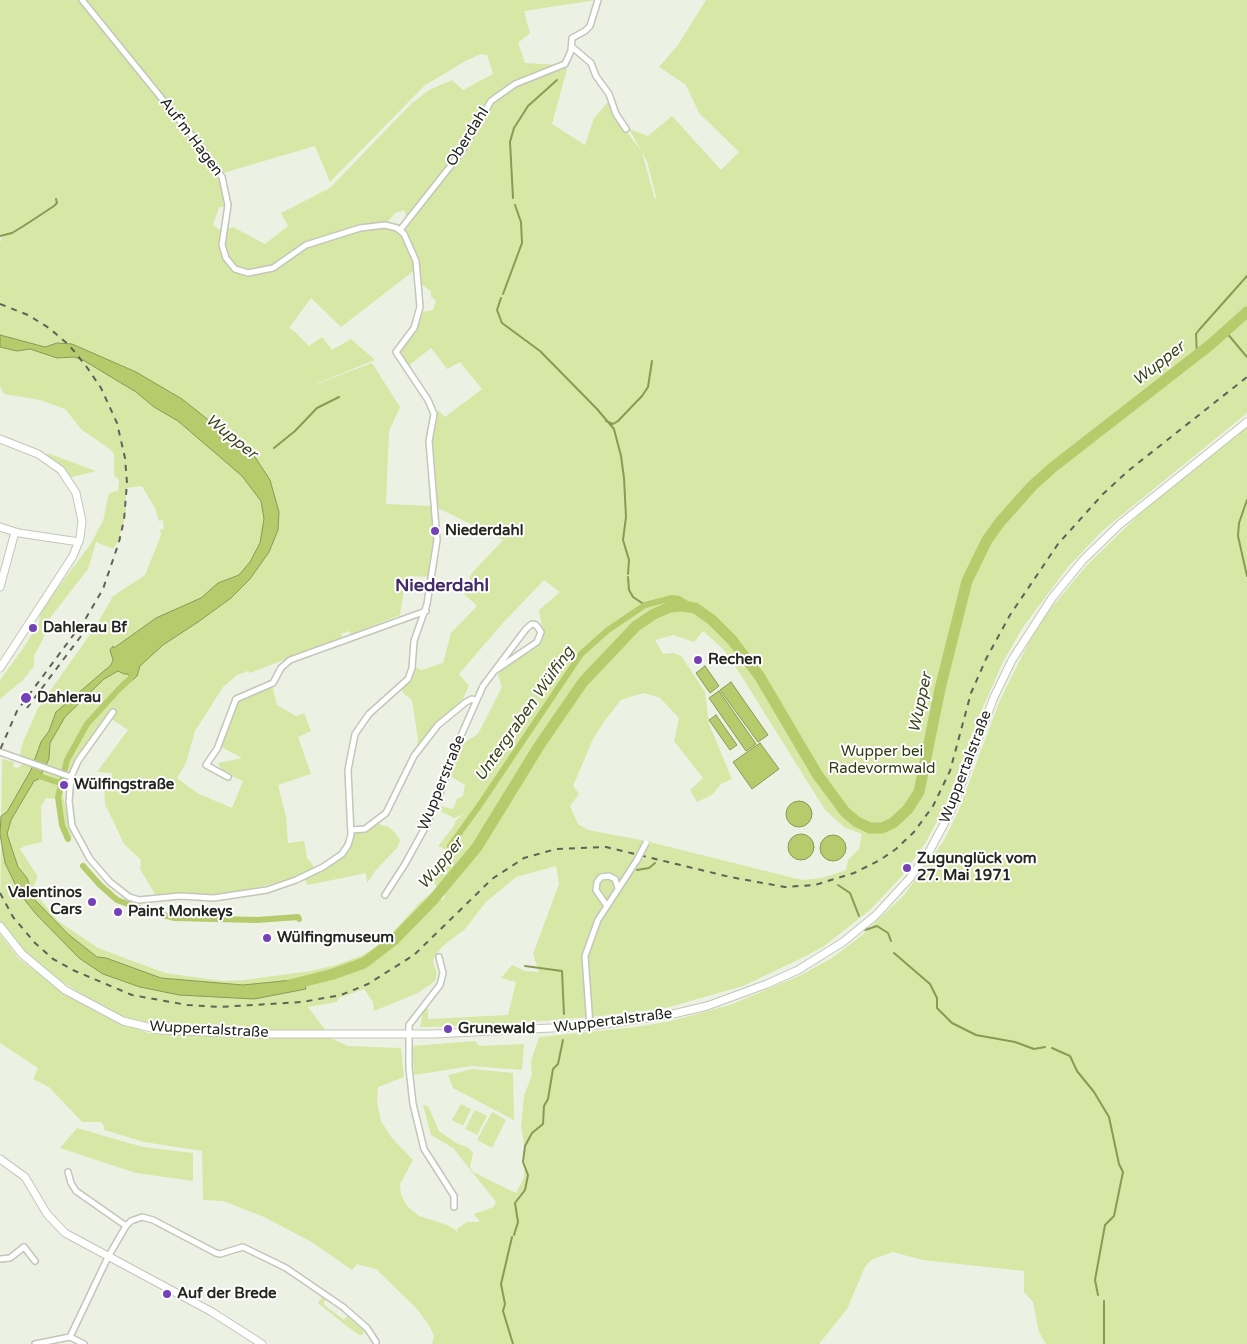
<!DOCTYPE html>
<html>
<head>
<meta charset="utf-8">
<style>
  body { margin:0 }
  canvas { display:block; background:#edf1e3 }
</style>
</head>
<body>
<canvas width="1247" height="1344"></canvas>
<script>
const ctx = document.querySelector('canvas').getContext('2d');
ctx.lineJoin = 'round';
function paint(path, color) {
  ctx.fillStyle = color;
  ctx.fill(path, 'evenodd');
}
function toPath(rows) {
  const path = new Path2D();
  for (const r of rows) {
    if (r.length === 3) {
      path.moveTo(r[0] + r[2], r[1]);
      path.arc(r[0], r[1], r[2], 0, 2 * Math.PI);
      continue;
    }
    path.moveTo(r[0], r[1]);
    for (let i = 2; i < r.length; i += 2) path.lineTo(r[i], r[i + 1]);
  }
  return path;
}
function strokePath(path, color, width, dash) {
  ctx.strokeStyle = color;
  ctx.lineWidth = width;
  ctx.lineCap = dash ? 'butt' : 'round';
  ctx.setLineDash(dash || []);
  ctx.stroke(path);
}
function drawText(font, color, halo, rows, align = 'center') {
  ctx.font = font + ' "Varela Round",sans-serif';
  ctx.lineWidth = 4;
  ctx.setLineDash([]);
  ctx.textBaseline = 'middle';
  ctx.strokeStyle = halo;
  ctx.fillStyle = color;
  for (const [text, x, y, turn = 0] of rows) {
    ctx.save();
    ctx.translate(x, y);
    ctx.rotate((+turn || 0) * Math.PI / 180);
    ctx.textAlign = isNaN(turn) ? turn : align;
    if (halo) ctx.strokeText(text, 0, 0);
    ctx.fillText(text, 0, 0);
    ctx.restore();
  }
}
paint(toPath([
  [0,0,79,0,215,171,225,197,224,207,219,207,213,225,221,231,233,227,265,244,288,226,281,213,330,188,411,104,429,90,452,80,463,90,493,74,487,55,481,54,467,60,424,86,330,182,315,146,223,173,85,0,596,0,524,11,530,33,518,43,525,63,561,65,507,85,483,106,460,149,407,218,404,210,395,213,386,224,356,227,306,244,286,259,288,261,307,246,360,229,374,227,390,228,398,231,410,248,415,270,341,327,311,298,289,328,294,331,309,346,322,337,332,350,351,339,375,360,303,389,372,363,400,407,389,431,386,504,433,506,436,540,432,568,430,577,406,576,400,615,351,634,349,631,341,634,342,637,250,673,248,671,237,675,223,687,195,731,186,763,177,778,197,793,232,808,243,781,223,773,218,763,242,758,219,746,236,700,272,685,277,705,296,716,304,713,311,731,298,737,311,774,278,785,286,816,288,843,304,841,307,858,313,865,314,871,342,854,348,845,351,830,365,829,375,823,389,827,397,835,400,840,397,848,376,870,367,883,366,873,308,885,304,879,299,881,295,878,235,893,203,895,155,894,140,869,141,860,124,844,105,804,104,785,113,773,97,772,128,730,107,716,80,753,70,774,65,773,63,796,72,837,65,841,56,799,46,798,41,806,42,842,25,846,20,849,38,877,32,889,58,921,98,948,165,973,223,981,244,980,311,971,336,965,363,955,384,942,420,902,434,891,443,900,445,896,433,882,448,851,438,846,454,826,456,820,464,814,454,818,438,810,440,806,453,809,457,799,463,796,465,785,450,776,455,759,462,744,478,734,502,687,498,675,503,668,531,651,542,640,543,632,539,610,560,592,544,580,502,624,459,674,469,686,459,707,438,725,414,756,418,740,412,700,403,693,402,687,409,677,412,665,421,670,443,663,451,633,477,606,464,594,471,574,503,540,438,508,431,449,435,413,439,411,445,417,482,389,460,362,447,369,431,348,407,367,399,355,400,349,418,326,422,312,433,310,436,300,431,297,431,291,422,285,416,252,405,230,465,150,482,115,490,104,516,84,563,66,567,69,552,124,585,145,594,118,608,102,611,111,642,152,655,200,656,197,647,161,629,129,648,136,672,116,721,170,739,152,699,113,686,85,659,67,678,45,706,0,1247,0,1247,413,1102,531,1068,567,1023,627,1003,662,978,718,948,800,926,842,902,876,870,910,824,946,808,955,743,986,666,1008,601,1016,483,1026,420,1027,424,1008,428,1009,428,1019,508,1015,516,982,501,978,512,965,525,971,539,972,533,954,559,884,556,866,516,877,486,902,465,929,443,946,434,957,433,963,437,973,435,981,418,993,374,1011,373,1002,364,989,339,998,337,1002,308,1007,326,1031,208,1031,169,1028,131,1021,99,1005,49,973,20,948,0,921,2,759,14,762,13,767,17,768,22,765,24,759,20,754,23,742,38,708,96,626,113,596,145,575,161,535,160,530,164,529,163,520,159,521,155,508,142,486,126,488,126,512,118,542,113,549,96,542,88,569,50,618,46,633,34,656,34,666,23,680,0,699,0,680,22,650,39,623,40,613,47,602,90,545,103,521,109,493,118,491,119,480,114,475,114,454,110,449,82,430,65,409,40,400,4,394,0,386,0,242,2,238,0,237],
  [703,631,722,648,732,661,825,810,844,827,862,834,859,849,848,860,846,870,822,878,802,880,646,841,588,830,578,824,570,806,579,794,573,786,593,739,606,719,621,700,633,696,644,693,660,698,679,718,674,741,703,778,690,790,697,802,712,795,721,784,732,779,709,724,705,692,682,657,674,653,663,654,655,640,673,635,694,642],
  [1247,426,1247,1344,1046,1344,1039,1332,1033,1302,1024,1292,1024,1271,922,1260,893,1252,871,1260,865,1267,847,1309,819,1344,432,1344,434,1336,429,1325,416,1308,376,1269,357,1264,352,1270,310,1241,264,1217,223,1201,203,1200,202,1151,144,1142,104,1130,104,1126,101,1122,82,1122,49,1087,33,1079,38,1068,0,1043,0,934,19,959,62,991,104,1015,148,1033,328,1037,348,1046,401,1048,404,1077,378,1087,377,1102,381,1121,392,1138,413,1160,400,1184,401,1195,407,1206,419,1216,447,1225,456,1230,457,1234,457,1229,467,1222,480,1222,474,1214,494,1207,496,1202,453,1148,431,1135,423,1105,428,1106,439,1131,456,1143,467,1147,473,1153,470,1167,473,1172,516,1193,524,1178,525,1149,521,1127,524,1096,532,1075,531,1061,539,1037,636,1027,671,1021,730,1005,801,975,832,958,861,936,904,895,943,842,958,812,1000,700,1029,642,1047,613,1088,564,1123,530,1149,505],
  [38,454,50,454,96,471,68,478],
  [475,1041,479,1046,524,1044,522,1070,472,1066,414,1075,412,1046],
  [472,1069,513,1073,514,1120,453,1088,448,1075],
  [461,1104,471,1109,463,1126,452,1120],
  [475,1110,487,1116,477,1135,465,1129],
  [492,1112,506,1120,492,1148,477,1140],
  [77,1128,143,1147,193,1153,193,1181,136,1173,60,1148],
  [322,1297,326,1300,323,1304,344,1320,347,1316,364,1331,363,1335,359,1335,344,1324,318,1303]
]), '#d7e7a6');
const water = toPath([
  [0,335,45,347,57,343,72,344,136,372,182,399,255,457,270,480,279,512,278,530,269,552,250,579,231,598,198,622,163,645,140,666,137,676,132,681,128,674,124,674,118,671,104,679,65,717,50,743,49,759,39,779,34,781,11,820,7,834,18,867,27,878,35,900,68,934,97,957,106,958,161,978,243,985,303,979,306,989,254,999,179,995,140,987,103,974,79,958,36,914,20,894,5,863,0,834,1,816,7,812,31,770,41,742,49,731,56,712,111,665,113,660,110,650,113,646,114,648,156,618,201,598,218,583,239,575,250,562,260,543,264,519,261,501,242,476,178,421,154,407,136,392,83,360,74,357,57,358,30,349,17,351,0,347,0,335],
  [705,666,719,686,710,693,696,673,705,666],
  [731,682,768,735,758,742,720,690,731,682],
  [719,691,756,744,746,751,709,698,719,691],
  [716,715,737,745,730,750,709,720,716,715],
  [760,743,779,769,752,789,733,762,760,743],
  [799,814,13],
  [801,847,13],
  [833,848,13]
]);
paint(water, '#b6cb6c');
strokePath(water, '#8a9a55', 1);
strokePath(toPath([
  [513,198,510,142,514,128,528,106,557,80],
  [0,236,12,233,22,227,54,206,57,203,56,199],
  [503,294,522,243,521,222,515,205],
  [501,298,497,310,502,323,540,351,597,409,614,429,621,456,624,478,626,517,623,540,629,560,628,574],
  [1226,332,1247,357],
  [1197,355,1196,334,1199,330,1247,276],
  [606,421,613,424,618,421,642,396,648,387,652,361],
  [274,448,295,431,317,408,339,397],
  [1247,500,1239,523,1238,536,1247,576],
  [628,577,629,590,633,597,645,605],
  [870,832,870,828],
  [637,870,649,868,655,863],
  [838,885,850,893,859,916],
  [865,930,877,926,888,933,891,941],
  [894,953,930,984,937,998,937,1008,952,1023,976,1035,1015,1042,1034,1049,1045,1047],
  [525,966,562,971,564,1014],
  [1052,1048,1070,1056,1077,1071,1094,1092,1109,1117,1119,1164,1123,1172,1114,1216,1105,1225,1095,1280,1098,1295],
  [514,1235,518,1222,515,1203,525,1190,528,1175,523,1162,525,1146,532,1133,543,1124,544,1106,548,1099,553,1069,558,1064,563,1040],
  [512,1237,501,1284,505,1304,503,1311,513,1344],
  [1104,1301,1104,1344]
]), '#8a9a55', 2);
strokePath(toPath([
  [33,774,60,783],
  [68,839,62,825,58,797,67,760,87,724,120,688,131,678,134,671],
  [450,846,479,806,581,654,608,630,645,605,672,598,679,599,692,607],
  [83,866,100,885,117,900,144,910,175,918,257,920,298,917,299,919]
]), '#b6cb6c', 6);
strokePath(toPath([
  [290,985,333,974,364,963,394,940,432,901,477,847,539,746,583,682,636,626,654,614,670,607,682,606,695,608,712,620,732,640,760,677,817,774,845,812,857,822,870,828,882,828,893,823,908,809,919,792,940,689,967,581,987,540,1000,522,1032,486,1052,468,1210,345,1247,312]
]), '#b6cb6c', 11);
const street = toPath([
  [82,0,197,142,222,177,228,205,222,245,226,258,235,269,248,273,273,268,306,245,360,228,385,225,397,228,404,234,416,261,420,307,414,328,396,352,428,400,434,414,429,441,437,540,427,604,414,641,412,668,408,679,369,714,355,734,348,770,351,835,348,845,342,854,323,867,296,880,267,890,214,898,180,896,139,900,129,897,110,882,90,859,72,826,69,801,71,777,78,761,113,712],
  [572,47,591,63,596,76,609,94,616,114,626,129],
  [400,230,460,154,491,101,515,84,565,64,571,51,572,38,585,31,590,26,598,0],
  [0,752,71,777],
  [228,777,206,765,217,749,236,699,273,683,281,668,290,660,426,611],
  [351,830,365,829,386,813,414,756,438,725,466,702,472,699,476,701],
  [385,895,405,864,427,824,441,791,452,756,483,686,526,629,532,624,536,625,541,632,537,642,496,670],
  [607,906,596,890,597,882,601,877,609,876,615,879,618,888],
  [439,957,443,973,440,985,409,1025,409,1068,413,1104,424,1149,454,1196,454,1207],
  [590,1026,585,956,598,920,637,860],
  [68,1172,71,1183,76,1191,126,1226],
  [0,1259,10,1258,24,1247,35,1261],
  [70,1337,84,1344],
  [35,1344,70,1337,108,1257,126,1226,131,1221,142,1217,153,1220,216,1253,220,1254,243,1247,286,1268,343,1307,367,1328,376,1342]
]);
const secondary = toPath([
  [0,439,38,454,61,470,76,493,82,521,80,538,73,556,0,668],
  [0,527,19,533,79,542],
  [0,587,15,532],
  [0,926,22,954,65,990,123,1021,160,1030,256,1034,434,1034,590,1026,669,1015,707,1006,767,984,798,970,843,942,876,915,910,878,930,850,952,809,994,697,1012,660,1052,598,1083,560,1119,525,1247,422],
  [0,1159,25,1177,47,1214,65,1233,212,1312,262,1344]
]);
strokePath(street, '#c3c6b9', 8);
strokePath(secondary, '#c3c6b9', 9);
strokePath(street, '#fff', 5);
strokePath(secondary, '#fff', 7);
strokePath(toPath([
  [0,304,28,315,49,328,69,345,86,366,101,388,117,423,125,458,127,483,124,520,119,542,103,589,86,618,17,711,0,750],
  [27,708,81,636],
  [0,893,13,917,35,943,53,959,75,971,132,995,187,1005,220,1007,302,1002,341,995,368,984,414,955,492,879,524,858,556,849,606,847,730,877,785,887,815,885,854,873,880,860,896,849,914,832,933,806,950,771,971,693,986,659,1010,615,1058,544,1103,494,1128,471,1247,377]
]), '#60625a', 2, [6, 6]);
const streetBridge = toPath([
  [637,860,646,843]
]);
strokePath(streetBridge, '#c3c6b9', 8, []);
strokePath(streetBridge, '#fff', 5);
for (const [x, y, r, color] of [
  [435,531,5,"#7441b8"],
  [33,628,5,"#7441b8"],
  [698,660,5,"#7441b8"],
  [26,698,6,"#7441b8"],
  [64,785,5,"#7441b8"],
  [907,868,5,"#7441b8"],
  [92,902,5,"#7441b8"],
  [118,912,5,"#7441b8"],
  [267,938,5,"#7441b8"],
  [448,1029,5,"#7441b8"],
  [167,1294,5,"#7441b8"]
]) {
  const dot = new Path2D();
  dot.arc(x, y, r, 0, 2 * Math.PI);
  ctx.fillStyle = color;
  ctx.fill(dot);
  strokePath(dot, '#fff', 2);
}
drawText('15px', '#242620', '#fff', [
  ["Auf'm Hagen",191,137,53],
  ["Oberdahl",468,137,-58],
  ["Wuppertalstraße",966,767,-69],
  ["Wupperstraße",442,783,-68],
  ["Wuppertalstraße",613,1021,-7],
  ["Wuppertalstraße",209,1030,3]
]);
drawText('bold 15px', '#242620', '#fff', [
  ["Niederdahl",445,531],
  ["Dahlerau Bf",43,628],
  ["Rechen",708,660],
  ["Dahlerau",37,698],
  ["Wülfingstraße",74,785],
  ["Zugunglück vom",917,859],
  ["27. Mai 1971",917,876],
  ["Valentinos",82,893,"right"],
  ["Cars",82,910,"right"],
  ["Paint Monkeys",128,912],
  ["Wülfingmuseum",277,938],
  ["Grunewald",458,1029],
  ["Auf der Brede",177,1294]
], 'left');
drawText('15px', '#313911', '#fff', [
  ["Wupper bei",882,752],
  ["Radevormwald",882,769]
]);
drawText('italic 16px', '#3c441c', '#fff', [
  ["Wupper",1159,364,-38],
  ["Wupper",231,437,39],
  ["Wupper",921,703,-78],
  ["Untergraben Wülfing",525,714,-55],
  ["Wupper",441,864,-50]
]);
drawText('bold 18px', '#432b66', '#fff', [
  ["Niederdahl",442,586]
]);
</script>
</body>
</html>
